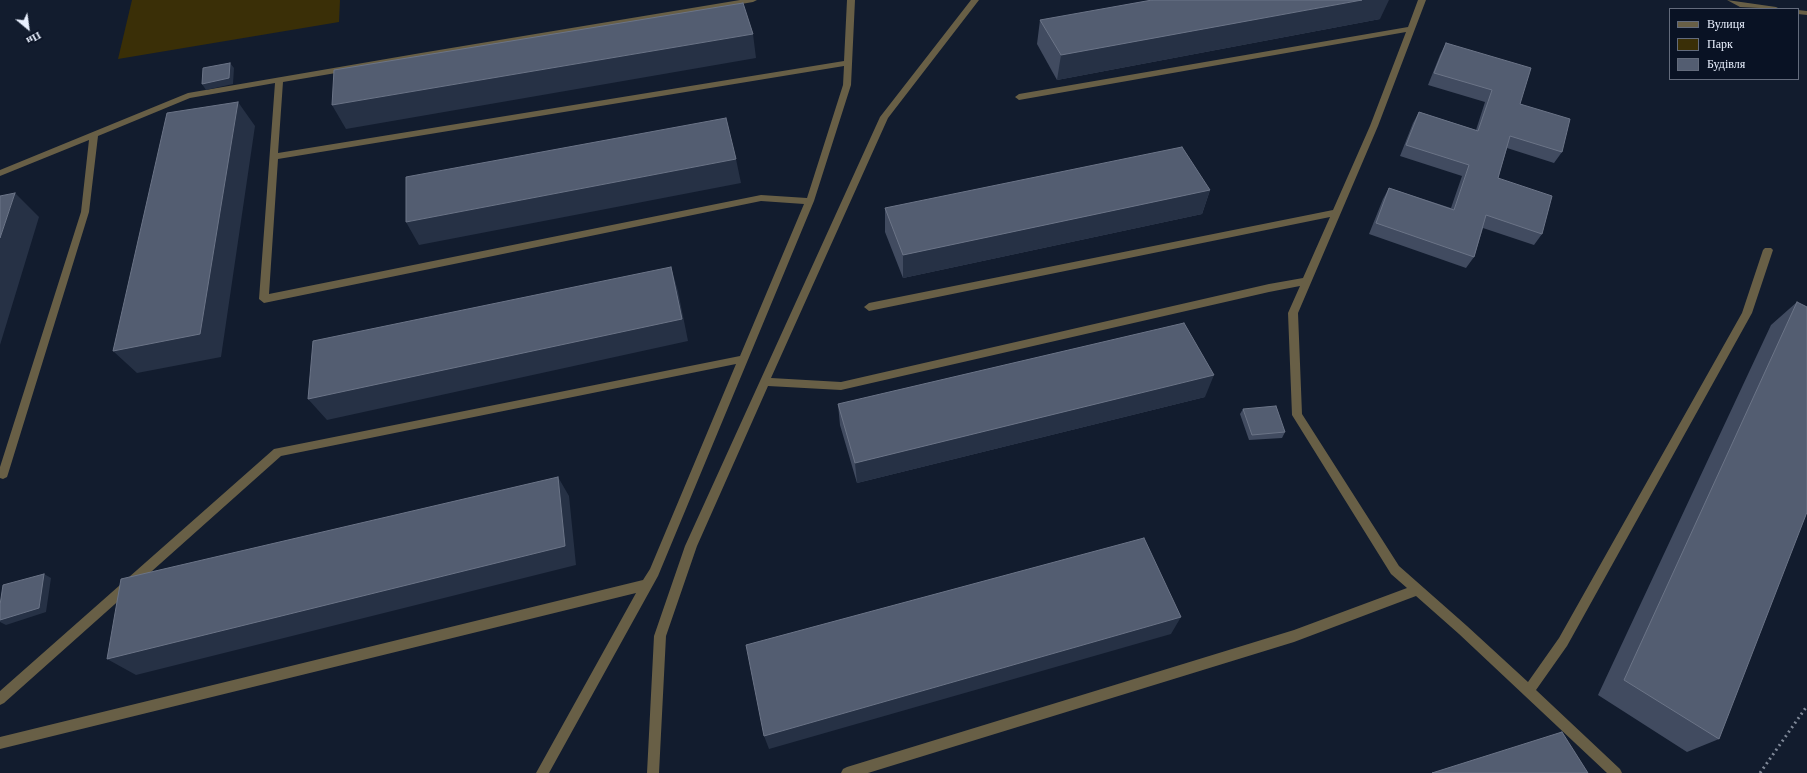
<!DOCTYPE html>
<html>
<head>
<meta charset="utf-8">
<style>
  body { margin:0 }
  #map { position:relative; width:1807px; height:773px; overflow:hidden; background:#121c2e; font-family:"Crimson Pro",serif }
  canvas { display:block }
  .legend { position:absolute; left:1669px; top:8px; width:130px; height:72px; box-sizing:border-box; background:#091224; border:1px solid #636b7c; margin:0; padding:5px 7px; list-style:none; font-size:12px; color:#eaf1ff }
  .legend li { display:flex; align-items:center; gap:8px; height:20px }
  .legend b { width:20px; border:1px solid #636b7c }
  .north { position:absolute; left:8px; top:8px; width:40px; height:40px; -webkit-text-stroke:3px #091224; paint-order:stroke; rotate:151deg; font-size:11px; font-weight:700; line-height:16px; text-align:center; color:#eaf1ff }
  .north::after { content:''; display:block; margin:auto; width:14px; height:18px; background:#eaf1ff; clip-path:polygon(50% 0,100% 100%,50% 72%,0 100%) }
</style>
</head>
<body>
<div id="map">
<canvas width="1807" height="773"></canvas>
<ul class="legend">
<li><b style="height:5px;background:#685f46"></b>Вулиця</li>
<li><b style="height:11px;background:#3a2f07"></b>Парк</li>
<li><b style="height:11px;background:#535d71"></b>Будівля</li>
</ul>
<div class="north">Пн</div>
</div>
<script>
const ctx = document.querySelector('canvas').getContext('2d');
ctx.lineJoin = 'round';
function paint(path, color) {
  ctx.fillStyle = color;
  ctx.fill(path, 'evenodd');
}
function toPath(rows) {
  const path = new Path2D();
  for (const r of rows) {
    path.moveTo(r[0], r[1]);
    for (let i = 2; i < r.length; i += 2) path.lineTo(r[i], r[i + 1]);
  }
  return path;
}
function strokePath(path, color, width, dash) {
  ctx.strokeStyle = color;
  ctx.lineWidth = width;
  ctx.lineCap = dash ? 'butt' : 'round';
  ctx.setLineDash(dash || []);
  ctx.stroke(path);
}
paint(toPath([
  [132,0,340,0,339,22,118,59]
]), '#3a2f07');
strokePath(toPath([
  [1760,773,1807,706]
]), '#7f8898', 3, [2, 3.5]);
paint(toPath([
  [740,0,757,0,753,2,283,82,278,153,844,61,847,0,855,0,851,85,814,201,658,576,549,773,536,773,636,593,0,749,0,737,643,580,650,569,736,364,281,456,4,703,0,705,0,691,274,449,740,356,804,204,761,201,264,303,259,299,275,83,190,98,98,136,89,212,8,474,7,477,3,479,0,478,0,467,81,212,89,140,0,176,0,170,188,93,421,53,740,0],
  [844,66,843,85,807,198,761,195,269,294,278,159,844,66],
  [971,0,979,0,888,118,771,378,841,382,1269,284,1303,278,1330,217,869,311,864,307,869,303,1333,210,1370,126,1406,32,1019,100,1015,97,1019,94,1408,27,1418,0,1426,0,1378,126,1298,313,1302,414,1399,566,1467,626,1528,682,1559,638,1742,313,1763,250,1765,248,1771,248,1773,250,1752,313,1567,646,1536,690,1620,769,1622,773,1607,773,1459,634,1416,596,1294,642,868,773,841,773,843,769,847,767,1294,630,1407,588,1391,574,1292,415,1288,313,1300,286,1269,292,841,390,768,386,697,546,666,636,659,773,647,773,654,636,685,546,880,117,971,0],
  [1727,0,1776,7,1780,9,1740,7,1727,0],
  [1798,10,1807,11,1807,15,1798,14,1798,10]
]), '#685f46');
paint(toPath([
  [1380,19,1057,80,1037,44,1040,20],
  [1446,43,1520,104,1562,152,1554,163,1507,148,1498,178,1542,234,1534,245,1483,228,1474,257,1466,268,1369,234,1383,199,1389,188,1451,208,1462,176,1400,156,1413,123,1419,112,1476,130,1485,102,1428,85,1440,55],
  [1210,190,1202,214,903,278,885,232,885,208],
  [1797,302,1719,739,1687,752,1598,695,1771,325],
  [1205,397,857,483,840,425,838,404],
  [1243,409,1285,432,1282,438,1249,440,1240,414]
]), '#414b60');
paint(toPath([
  [1362,0,1389,0,1380,19,1057,80,1061,55],
  [753,34,756,58,346,129,332,105],
  [230,63,234,68,233,84,206,90,202,84],
  [238,102,255,126,221,357,137,373,113,351],
  [736,159,741,183,419,245,406,222],
  [1210,190,1202,214,903,278,903,255],
  [15,193,39,217,0,345,0,238],
  [671,267,678,291,688,341,327,420,308,399],
  [1214,375,1205,397,857,483,855,463],
  [558,477,569,496,576,565,136,675,107,659],
  [44,574,51,578,46,612,6,625,0,622,0,620],
  [1181,617,1171,634,769,749,764,736]
]), '#263145');
const building = toPath([
  [1152,0,1362,0,1061,55,1040,20,1152,0],
  [743,3,753,34,332,105,334,70,743,3],
  [1446,43,1531,68,1520,104,1570,119,1562,152,1510,136,1498,178,1552,196,1542,234,1486,215,1474,257,1376,223,1389,188,1454,210,1469,165,1406,145,1419,112,1478,131,1492,90,1434,73,1446,43],
  [230,63,229,78,202,84,203,68,230,63],
  [238,102,200,334,113,351,167,113,238,102],
  [726,118,736,159,406,222,406,177,726,118],
  [1182,147,1210,190,903,255,885,208,1182,147],
  [15,193,0,238,0,196,15,193],
  [671,267,682,319,308,399,313,341,671,267],
  [1797,302,1807,307,1807,512,1719,739,1624,680,1797,302],
  [1184,323,1214,375,855,463,838,404,1184,323],
  [1276,406,1285,432,1252,435,1243,409,1276,406],
  [558,477,565,546,107,659,121,579,558,477],
  [1144,538,1181,617,764,736,746,645,1144,538],
  [44,574,39,608,0,620,0,605,3,585,44,574],
  [1562,732,1588,773,1432,773,1562,732]
]);
paint(building, '#535d71');
strokePath(building, '#6b7487', 1);
</script>
</body>
</html>
